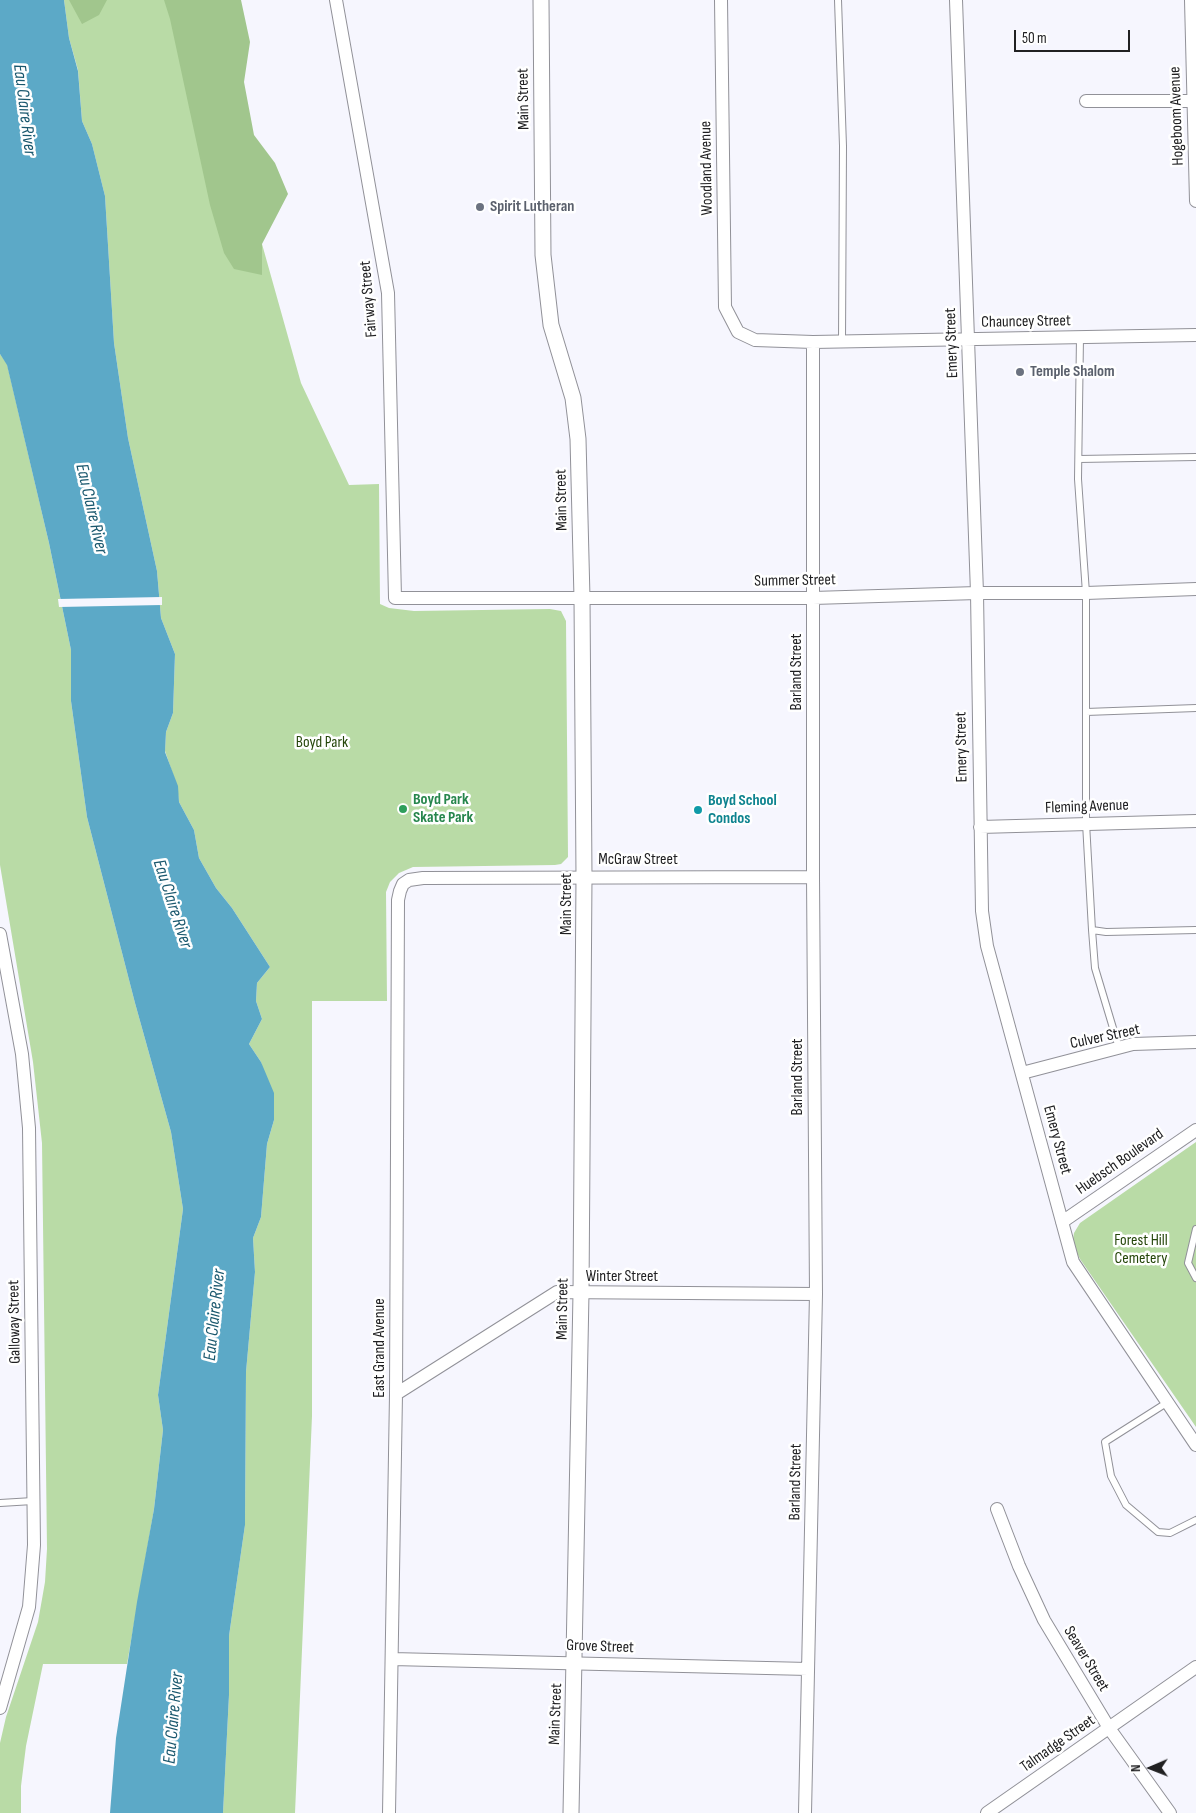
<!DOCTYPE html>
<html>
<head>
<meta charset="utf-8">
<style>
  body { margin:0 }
  #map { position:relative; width:1196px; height:1813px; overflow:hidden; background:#f6f6fe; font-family:"Sofia Sans Condensed",sans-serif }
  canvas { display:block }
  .north { position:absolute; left:1126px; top:1743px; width:50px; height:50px; -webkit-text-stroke:4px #fff; paint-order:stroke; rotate:269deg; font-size:14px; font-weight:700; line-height:20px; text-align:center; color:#202022 }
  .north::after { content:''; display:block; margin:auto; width:18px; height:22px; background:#202022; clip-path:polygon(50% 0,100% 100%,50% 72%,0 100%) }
  .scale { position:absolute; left:1014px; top:30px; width:116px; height:22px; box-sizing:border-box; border:2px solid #202022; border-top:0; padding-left:6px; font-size:15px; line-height:18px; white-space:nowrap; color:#202022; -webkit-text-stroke:4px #fff; paint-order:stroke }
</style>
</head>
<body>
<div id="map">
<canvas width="1196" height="1813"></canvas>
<div class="north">N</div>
<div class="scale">50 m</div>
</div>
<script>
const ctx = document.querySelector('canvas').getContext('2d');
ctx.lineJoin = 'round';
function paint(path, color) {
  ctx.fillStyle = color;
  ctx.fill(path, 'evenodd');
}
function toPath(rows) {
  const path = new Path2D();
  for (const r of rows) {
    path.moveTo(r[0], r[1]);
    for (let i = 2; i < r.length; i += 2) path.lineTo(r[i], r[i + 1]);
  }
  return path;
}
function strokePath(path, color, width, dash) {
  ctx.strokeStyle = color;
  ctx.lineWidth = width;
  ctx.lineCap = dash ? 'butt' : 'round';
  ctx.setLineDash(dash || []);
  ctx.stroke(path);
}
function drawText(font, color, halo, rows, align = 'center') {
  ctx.font = font + ' "Sofia Sans Condensed",sans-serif';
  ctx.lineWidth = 5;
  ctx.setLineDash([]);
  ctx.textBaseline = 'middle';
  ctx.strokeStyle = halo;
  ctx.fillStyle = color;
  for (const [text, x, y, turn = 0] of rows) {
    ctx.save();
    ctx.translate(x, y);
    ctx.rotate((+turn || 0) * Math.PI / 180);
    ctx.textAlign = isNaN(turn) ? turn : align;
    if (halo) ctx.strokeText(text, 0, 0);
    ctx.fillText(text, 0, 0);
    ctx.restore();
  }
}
paint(toPath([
  [64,0,189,0,262,244,301,383,349,485,379,484,380,604,389,608,414,611,550,609,561,611,566,621,568,857,561,864,555,865,413,867,399,873,390,882,386,892,387,1001,312,1001,312,1416,295,1813,223,1813,229,1695,229,1636,245,1525,246,1372,255,1272,253,1238,261,1217,267,1144,274,1120,261,1062,249,1044,262,1019,256,1001,257,983,270,967,232,908,216,888,199,858,194,830,179,802,177,786,165,751,166,732,173,713,175,654,161,618,157,571,128,438,114,343,105,196,92,144,82,121,78,70,69,38],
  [0,354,7,364,49,543,71,650,71,701,87,817,135,1003,171,1132,183,1209,158,1395,163,1430,154,1509,127,1664,43,1664,26,1746,21,1786,21,1813,0,1813,0,1743,6,1717,38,1622,45,1582,47,1549,42,1143,33,1062,0,865],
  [1196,1142,1196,1427,1080,1259,1076,1251,1073,1239,1074,1233,1080,1223]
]), '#b9dba6');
paint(toPath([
  [69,0,107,0,99,15,82,24],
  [164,0,241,0,250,42,244,82,254,135,275,163,288,194,262,244,262,275,234,269,224,253,210,205,170,19]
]), '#a1c68d');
paint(toPath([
  [0,0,64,0,69,38,78,71,82,121,92,144,105,196,114,343,128,438,157,571,161,618,175,654,173,713,166,732,165,752,178,786,179,802,194,830,199,858,216,888,232,908,270,967,257,983,256,1001,262,1019,249,1044,261,1062,274,1093,274,1120,267,1144,261,1217,253,1238,255,1272,246,1372,245,1525,229,1636,229,1695,223,1813,110,1813,116,1738,137,1602,154,1509,163,1430,158,1395,183,1209,171,1132,135,1003,87,817,71,701,71,650,49,543,7,365,0,354]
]), '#5ca9c7');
paint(toPath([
  [162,597,162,605,59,607,58,599]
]), '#f6f6fe');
const service = toPath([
  [838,0,843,146,842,341],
  [1080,337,1078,479,1086,593,1086,823,1092,930,1106,932,1196,930],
  [1079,459,1196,457],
  [1086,712,1196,708],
  [1092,930,1095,968,1119,1048],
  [1196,1229,1188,1263,1196,1278],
  [1168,1402,1105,1442,1111,1476,1126,1505,1158,1532,1170,1533,1196,1520],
  [0,1503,33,1501]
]);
const minor = toPath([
  [336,0,388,293,395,598,813,598,977,593,1086,593,1196,589],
  [721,0,725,307,738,332,755,340,813,342,1196,335],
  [956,0,977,593,982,911,987,946,1073,1262,1196,1445],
  [1191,0,1196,201],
  [1086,101,1196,101],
  [980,827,1196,821],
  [0,934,22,1054,29,1128,34,1545,29,1607,0,1708],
  [1022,1073,1133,1044,1196,1042],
  [1062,1222,1196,1130],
  [396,1394,557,1292,816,1294],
  [997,1509,1019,1566,1044,1620,1109,1728,1170,1813],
  [392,1659,808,1669],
  [389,1813,396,1394,398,900,400,891,403,884,409,880,423,878,813,877],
  [805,1813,816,1294,813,877,813,342],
  [987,1813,1196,1667]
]);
const tertiary = toPath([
  [541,0,543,255,551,325,573,398,578,439,582,598,584,877,581,1293,571,1813]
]);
strokePath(service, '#919198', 8);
strokePath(minor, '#919198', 14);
strokePath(tertiary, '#919198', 17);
strokePath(service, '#fff', 6);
strokePath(minor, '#fff', 12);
strokePath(tertiary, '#fff', 15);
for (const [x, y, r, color] of [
  [480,207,5,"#6b7280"],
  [1020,372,5,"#6b7280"],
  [403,809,5,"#2e9e5b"],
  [698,810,5,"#0f9aa8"]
]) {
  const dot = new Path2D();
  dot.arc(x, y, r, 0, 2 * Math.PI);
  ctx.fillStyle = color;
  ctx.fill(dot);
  strokePath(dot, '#fff', 2);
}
drawText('16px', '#202022', '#fff', [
  ["Main Street",524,99,-91],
  ["Hogeboom Avenue",1177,116,-92],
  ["Woodland Avenue",707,168,-91],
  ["Fairway Street",369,299,-95],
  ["Chauncey Street",1026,322,-1],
  ["Emery Street",952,343,-92],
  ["Main Street",562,500,-91],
  ["Summer Street",795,581,-1],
  ["Barland Street",797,672,-90],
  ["Emery Street",962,747,-91],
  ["Fleming Avenue",1087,807,-2],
  ["McGraw Street",638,860],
  ["Main Street",567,904,-90],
  ["Culver Street",1105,1037,-12],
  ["Barland Street",798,1077,-90],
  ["Emery Street",1057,1140,75],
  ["Huebsch Boulevard",1120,1162,-35],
  ["Winter Street",622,1277],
  ["Main Street",563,1309,-89],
  ["Galloway Street",15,1322,-91],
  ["East Grand Avenue",380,1348,-90],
  ["Barland Street",796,1482,-89],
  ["Grove Street",600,1647,2],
  ["Seaver Street",1086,1659,59],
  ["Main Street",556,1714,-88],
  ["Talmadge Street",1058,1744,-35]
]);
drawText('bold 16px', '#5b616d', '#fff', [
  ["Spirit Lutheran",490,207],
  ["Temple Shalom",1030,372]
], 'left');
drawText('16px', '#25460a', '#fff', [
  ["Boyd Park",322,743],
  ["Forest Hill",1141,1241],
  ["Cemetery",1141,1259]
]);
drawText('bold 16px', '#27864d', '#fff', [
  ["Boyd Park",413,800],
  ["Skate Park",413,818]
], 'left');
drawText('bold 16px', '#0d838f', '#fff', [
  ["Boyd School",708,801],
  ["Condos",708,819]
], 'left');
drawText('italic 18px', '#1a586e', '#fff', [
  ["Eau Claire River",24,110,83],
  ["Eau Claire River",91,509,77],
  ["Eau Claire River",172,904,72],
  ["Eau Claire River",215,1315,-84],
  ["Eau Claire River",174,1718,-85]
]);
</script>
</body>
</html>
